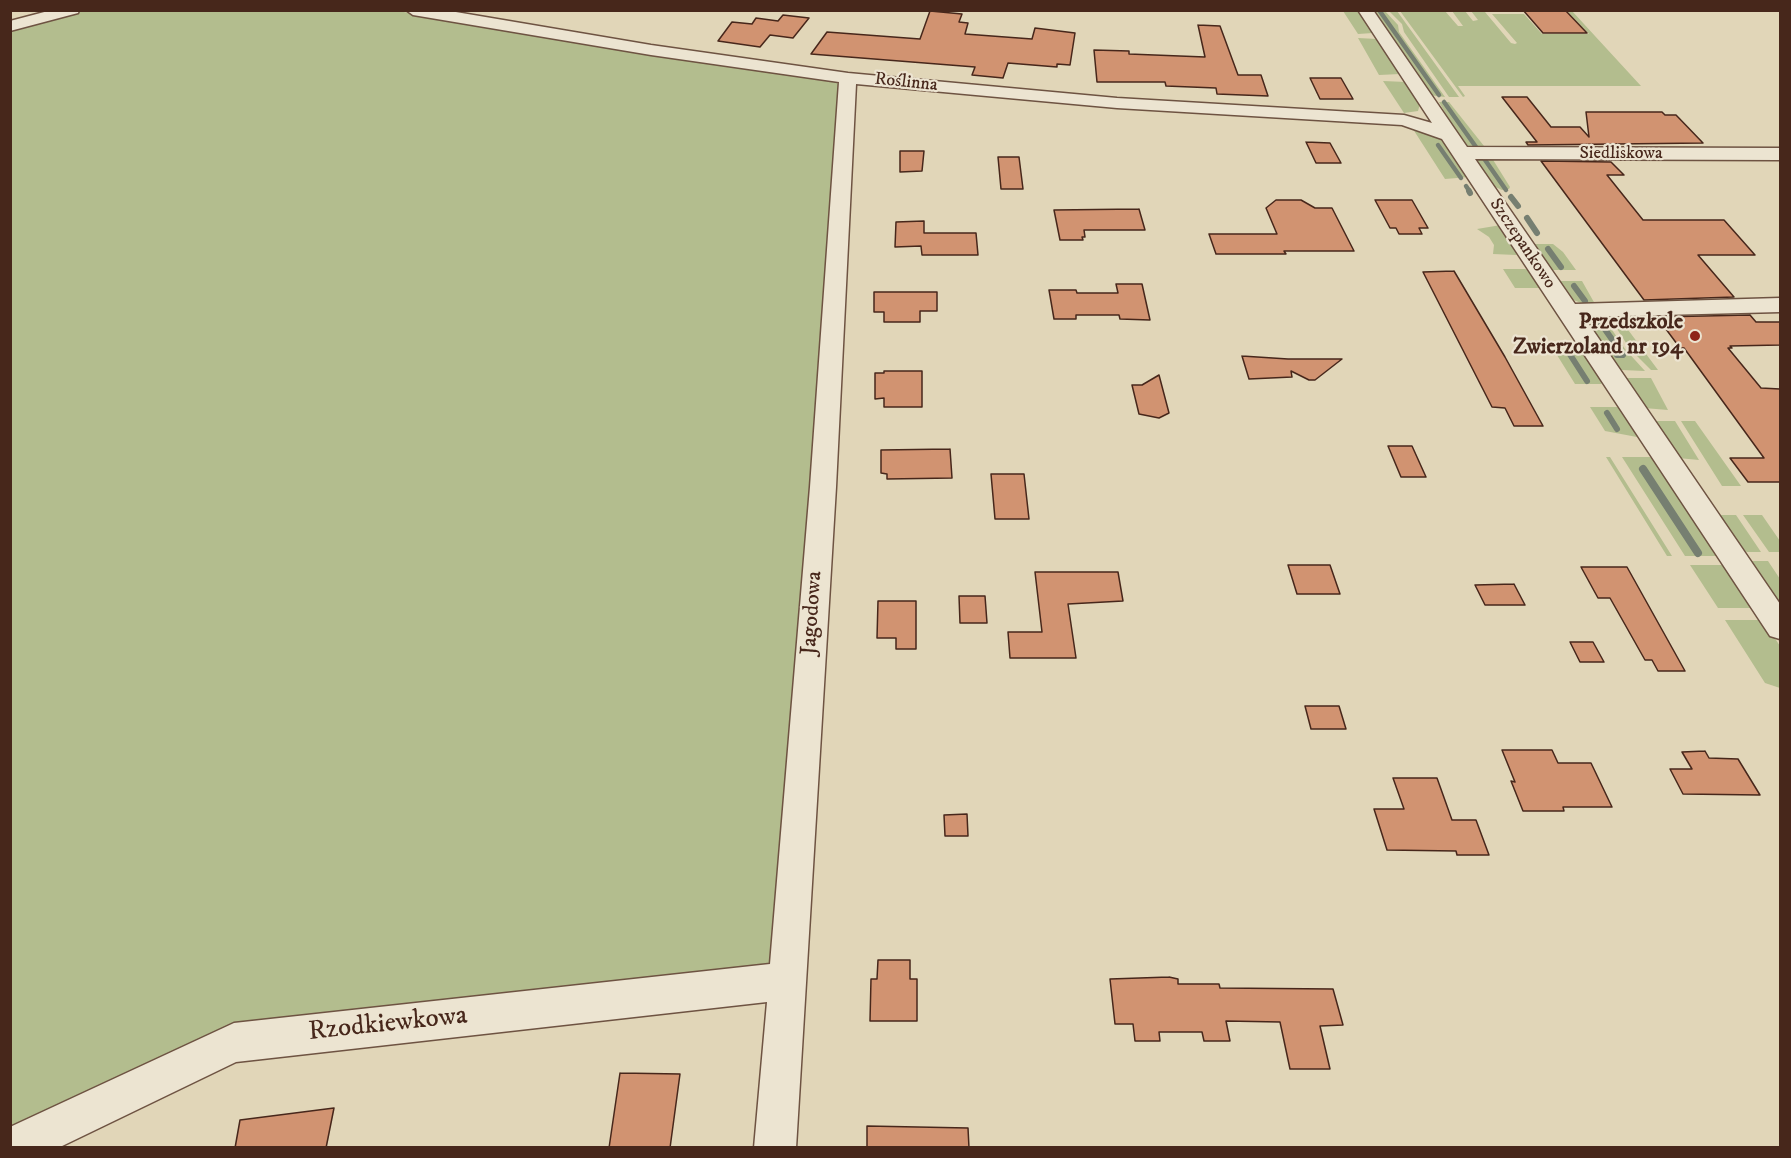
<!DOCTYPE html>
<html>
<head>
<meta charset="utf-8">
<style>
  body { margin:0 }
  #map { position:relative; width:1791px; height:1158px; overflow:hidden; background:#e1d6b8; font-family:"IM FELL DW Pica",serif }
  canvas { display:block }
  .frame { position:absolute; inset:0; border:12px solid #47271b; pointer-events:none }
</style>
</head>
<body>
<div id="map">
<canvas width="1791" height="1158"></canvas>
<div class="frame"></div>
</div>
<script>
const ctx = document.querySelector('canvas').getContext('2d');
ctx.lineJoin = 'round';
function paint(path, color) {
  ctx.fillStyle = color;
  ctx.fill(path, 'evenodd');
}
function toPath(rows) {
  const path = new Path2D();
  for (const r of rows) {
    path.moveTo(r[0], r[1]);
    for (let i = 2; i < r.length; i += 2) path.lineTo(r[i], r[i + 1]);
  }
  return path;
}
function strokePath(path, color, width, dash) {
  ctx.strokeStyle = color;
  ctx.lineWidth = width;
  ctx.lineCap = dash ? 'butt' : 'round';
  ctx.setLineDash(dash || []);
  ctx.stroke(path);
}
function drawText(font, color, halo, rows, align = 'center') {
  ctx.font = font + ' "IM FELL DW Pica",serif';
  ctx.lineWidth = 4.5;
  ctx.setLineDash([]);
  ctx.textBaseline = 'middle';
  ctx.strokeStyle = halo;
  ctx.fillStyle = color;
  for (const [text, x, y, turn = 0] of rows) {
    ctx.save();
    ctx.translate(x, y);
    ctx.rotate((+turn || 0) * Math.PI / 180);
    ctx.textAlign = isNaN(turn) ? turn : align;
    if (halo) ctx.strokeText(text, 0, 0);
    ctx.fillText(text, 0, 0);
    ctx.restore();
  }
}
paint(toPath([
  [79,11,398,11,610,48,833,79,842,87,775,964,216,1037,11,1129,10,28],
  [1343,11,1358,11,1373,33,1358,34],
  [1371,11,1385,11,1398,25,1399,32,1445,97,1429,95],
  [1389,11,1397,11,1459,97,1449,97,1404,32,1402,24],
  [1400,11,1445,11,1458,26,1463,26,1452,11,1465,11,1473,21,1478,20,1471,11,1485,12,1511,43,1515,44,1517,43,1492,14,1524,14,1542,34,1589,34,1567,11,1572,11,1641,86,1458,86,1465,96,1463,97],
  [1358,38,1377,39,1400,74,1379,75],
  [1383,81,1406,82,1420,104,1418,111,1404,113],
  [1439,102,1449,102,1488,151,1463,145],
  [1411,126,1441,138,1469,177,1445,179],
  [1490,155,1510,187,1509,189,1502,190,1491,185,1475,161],
  [1501,225,1519,252,1516,255,1493,254,1494,245,1489,237,1477,229],
  [1534,244,1553,244,1563,252,1576,270,1553,270,1548,268,1532,245],
  [1503,269,1525,269,1532,271,1542,286,1539,288,1515,288],
  [1560,281,1582,281,1595,304,1581,303,1571,299,1558,283],
  [1591,315,1602,315,1625,349,1645,371,1622,370,1616,368,1586,320],
  [1608,315,1617,315,1658,370,1651,370,1630,349],
  [1557,351,1586,353,1604,381,1601,384,1575,384,1557,355],
  [1627,378,1651,378,1668,410,1644,408,1625,381],
  [1590,407,1617,407,1624,410,1640,434,1637,437,1605,431],
  [1657,421,1675,421,1699,460,1678,458,1654,423],
  [1681,421,1695,421,1741,486,1722,486],
  [1606,457,1610,457,1672,556,1667,556],
  [1622,457,1650,457,1658,461,1719,553,1716,556,1685,556],
  [1721,515,1736,515,1761,552,1747,552,1740,549,1719,518],
  [1743,515,1762,515,1780,541,1780,552,1769,552],
  [1753,561,1768,561,1780,579,1780,608,1750,563],
  [1690,565,1722,565,1730,569,1753,604,1750,608,1718,608],
  [1725,620,1758,620,1766,625,1780,646,1780,688,1765,683]
]), '#b3bd8e');
strokePath(toPath([
  [1379,10,1439,95],
  [1444,102,1476,147],
  [1438,145,1461,178],
  [1483,157,1506,190],
  [1466,186,1470,192]
]), '#767f71', 4.5);
strokePath(toPath([
  [1469,191,1470,193],
  [1511,197,1518,206],
  [1527,218,1537,233],
  [1548,249,1561,267],
  [1574,286,1585,301],
  [1597,318,1623,355,1617,355],
  [1569,353,1587,381],
  [1607,413,1617,429]
]), '#767f71', 6);
strokePath(toPath([
  [1643,469,1698,553]
]), '#767f71', 8);
const building = toPath([
  [1523,10,1565,10,1587,33,1543,33,1523,10],
  [930,11,962,14,959,22,968,23,965,34,1032,39,1035,28,1075,33,1070,65,1057,64,1057,67,1008,63,1003,78,972,75,975,67,811,54,827,32,920,39,930,11],
  [783,15,809,18,793,38,770,35,760,47,718,41,732,22,752,24,756,18,778,21,783,15],
  [1198,25,1220,26,1238,75,1261,75,1268,96,1217,94,1216,88,1166,86,1165,82,1097,82,1094,50,1129,51,1129,54,1205,57,1198,25],
  [1310,78,1341,78,1353,99,1320,99,1310,78],
  [1502,97,1527,97,1551,127,1580,127,1589,137,1586,112,1662,112,1665,115,1676,115,1703,143,1528,145,1526,142,1537,142,1502,97],
  [1306,142,1330,143,1341,163,1316,163,1306,142],
  [900,151,924,151,922,171,900,172,900,151],
  [998,157,1019,157,1023,189,1001,189,998,157],
  [1541,161,1611,162,1624,175,1607,175,1643,220,1724,220,1755,255,1698,255,1734,297,1644,300,1541,161],
  [1276,200,1301,200,1315,208,1332,208,1354,251,1284,251,1286,254,1216,254,1209,234,1277,234,1266,208,1276,200],
  [1375,200,1412,200,1428,228,1419,228,1422,234,1399,234,1396,228,1390,228,1375,200],
  [1139,209,1145,230,1084,230,1085,237,1082,237,1083,240,1060,240,1054,210,1139,209],
  [924,221,924,233,976,233,978,255,922,255,921,246,895,247,896,222,924,221],
  [1454,271,1505,357,1543,426,1514,426,1505,408,1492,407,1423,272,1454,271],
  [1116,284,1142,284,1150,320,1120,319,1119,315,1076,315,1076,319,1054,319,1049,290,1076,290,1077,293,1118,293,1116,284],
  [874,292,937,292,937,311,920,311,920,322,884,322,884,312,874,312,874,292],
  [1750,315,1756,322,1780,322,1780,345,1730,346,1732,348,1728,348,1761,388,1780,389,1780,482,1748,482,1730,458,1764,458,1684,348,1680,348,1657,317,1750,315],
  [1242,356,1288,359,1342,359,1315,380,1309,380,1291,371,1292,377,1249,379,1242,356],
  [884,371,922,371,922,407,884,407,884,398,875,399,875,373,884,373,884,371],
  [1159,375,1169,413,1159,418,1139,414,1132,385,1142,385,1159,375],
  [1388,446,1412,446,1426,477,1401,477,1388,446],
  [950,449,952,478,887,479,887,474,881,473,881,450,950,449],
  [991,474,1024,474,1029,519,995,519,991,474],
  [1288,565,1330,565,1340,594,1297,594,1288,565],
  [1581,567,1627,567,1685,671,1658,671,1652,660,1645,660,1610,598,1598,598,1581,567],
  [1035,572,1118,572,1123,601,1068,604,1076,658,1010,658,1008,632,1042,632,1035,572],
  [1514,584,1525,605,1485,605,1475,585,1514,584],
  [959,596,985,596,987,623,960,623,959,596],
  [878,601,916,601,916,649,896,649,896,638,877,638,878,601],
  [1570,642,1593,642,1604,662,1580,662,1570,642],
  [1305,706,1339,706,1346,729,1311,729,1305,706],
  [1502,750,1552,750,1558,763,1591,763,1612,807,1563,807,1564,811,1523,811,1511,781,1515,782,1502,750],
  [1705,751,1709,758,1738,759,1760,795,1683,794,1670,769,1692,769,1682,752,1705,751],
  [1393,778,1437,778,1452,820,1476,820,1489,855,1457,855,1456,851,1387,850,1374,809,1404,809,1393,778],
  [967,814,968,836,945,836,944,815,967,814],
  [878,960,910,960,910,979,917,979,917,1021,870,1021,871,979,877,979,878,960],
  [1169,977,1178,979,1178,984,1219,984,1220,988,1333,989,1343,1025,1320,1026,1330,1069,1290,1069,1280,1022,1226,1021,1230,1041,1204,1041,1202,1032,1159,1032,1160,1041,1135,1041,1133,1024,1115,1024,1110,979,1169,977],
  [620,1073,680,1074,670,1148,609,1148,620,1073],
  [334,1108,326,1148,235,1148,240,1120,334,1108],
  [867,1126,968,1128,969,1148,867,1148,867,1126]
]);
paint(building, '#d19371');
strokePath(building, '#47271b', 1.5);
const minor = toPath([
  [52,10,79,10,78,13,10,31,10,21,52,10],
  [406,10,444,10,651,45,848,73,1117,98,1404,115,1432,123,1358,10,1373,10,1467,147,1780,148,1780,160,1475,159,1575,304,1780,298,1780,312,1584,317,1780,604,1780,639,1770,636,1442,139,1402,125,1117,108,856,84,836,487,796,1148,754,1148,767,1002,236,1062,58,1148,10,1148,10,1127,234,1023,770,964,810,487,839,82,651,55,413,15,406,10]
]);
strokePath(minor, '#6e5342', 3);
paint(minor, '#ece4d1');
for (const [x, y, r, color] of [
  [1695,336,6,"#8f2418"]
]) {
  const dot = new Path2D();
  dot.arc(x, y, r, 0, 2 * Math.PI);
  ctx.fillStyle = color;
  ctx.fill(dot);
  strokePath(dot, '#ece4d1', 2);
}
drawText('18px', '#47271b', '#ece4d1', [
  ["Roślinna",906,83,6],
  ["Siedliskowa",1621,154],
  ["Szczepankowo",1522,244,56]
]);
drawText('bold 22px', '#47271b', '#ece4d1', [
  ["Przedszkole",1683,323],
  ["Zwierzoland nr 194",1683,348]
], 'right');
drawText('22px', '#47271b', '#ece4d1', [
  ["Jagodowa",813,613,-86]
]);
drawText('27px', '#47271b', '#ece4d1', [
  ["Rzodkiewkowa",388,1025,-6]
]);
</script>
</body>
</html>
